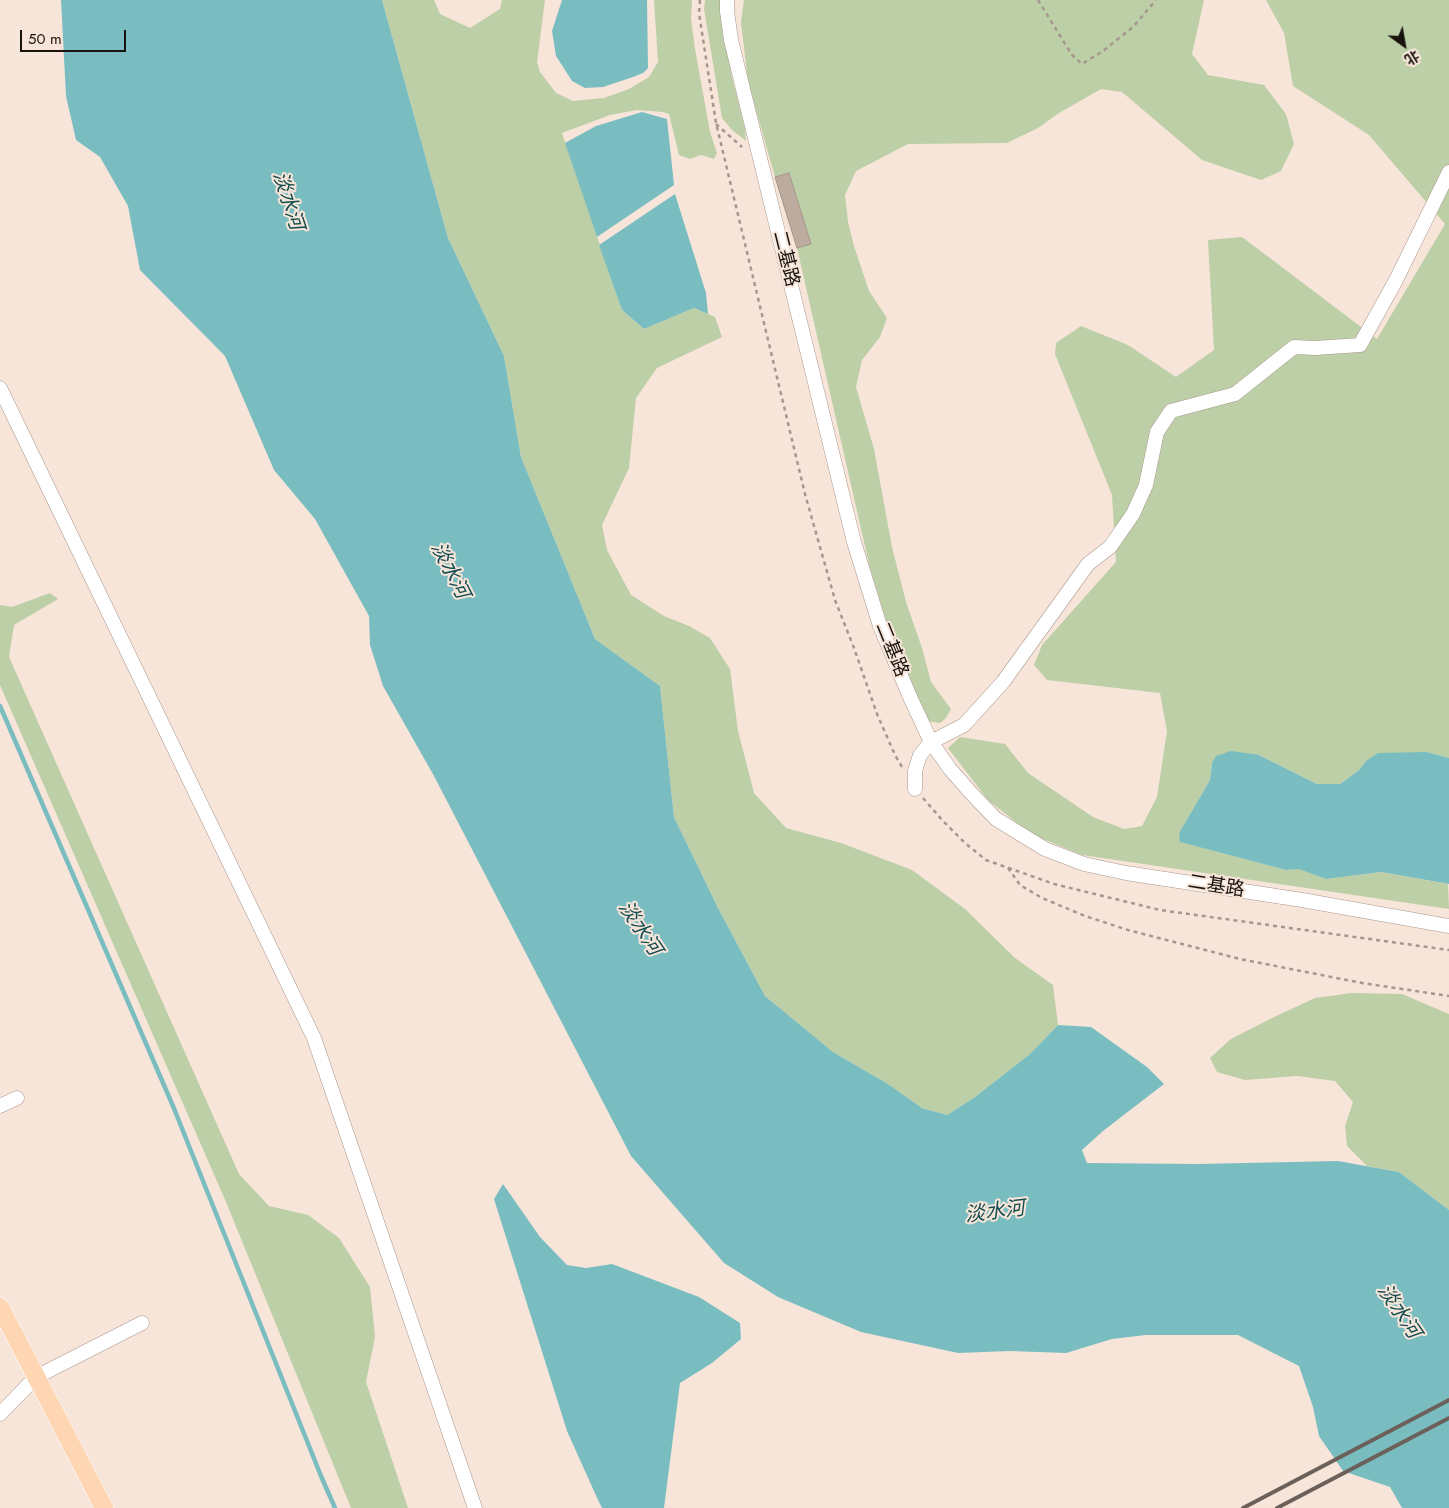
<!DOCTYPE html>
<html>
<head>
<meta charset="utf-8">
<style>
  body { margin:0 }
  #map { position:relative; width:1449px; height:1508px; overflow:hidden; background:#f8e5d9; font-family:Jost,"Noto Sans SC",sans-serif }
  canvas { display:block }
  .north { position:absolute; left:1379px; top:20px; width:50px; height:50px; -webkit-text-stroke:4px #f8e5d9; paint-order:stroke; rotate:148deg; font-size:14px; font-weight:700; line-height:20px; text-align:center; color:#19130f }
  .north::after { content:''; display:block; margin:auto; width:18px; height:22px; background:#19130f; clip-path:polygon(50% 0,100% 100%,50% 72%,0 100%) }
  .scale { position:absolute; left:20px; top:30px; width:106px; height:22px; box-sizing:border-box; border:2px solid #19130f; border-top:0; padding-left:6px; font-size:15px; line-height:18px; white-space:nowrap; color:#19130f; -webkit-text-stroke:4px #f8e5d9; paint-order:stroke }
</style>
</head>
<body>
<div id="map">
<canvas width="1449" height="1508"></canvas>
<div class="north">北</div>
<div class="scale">50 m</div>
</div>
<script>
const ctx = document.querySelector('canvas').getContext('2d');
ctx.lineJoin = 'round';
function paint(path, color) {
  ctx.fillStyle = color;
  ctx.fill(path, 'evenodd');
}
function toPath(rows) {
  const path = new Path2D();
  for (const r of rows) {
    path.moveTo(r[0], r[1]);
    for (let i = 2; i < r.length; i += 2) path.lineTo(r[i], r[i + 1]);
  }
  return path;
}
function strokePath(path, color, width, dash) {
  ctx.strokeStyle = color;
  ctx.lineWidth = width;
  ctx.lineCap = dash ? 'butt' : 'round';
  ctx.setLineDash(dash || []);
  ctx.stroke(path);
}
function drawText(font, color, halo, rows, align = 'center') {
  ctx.font = font + ' Jost,"Noto Sans SC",sans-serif';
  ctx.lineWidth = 4;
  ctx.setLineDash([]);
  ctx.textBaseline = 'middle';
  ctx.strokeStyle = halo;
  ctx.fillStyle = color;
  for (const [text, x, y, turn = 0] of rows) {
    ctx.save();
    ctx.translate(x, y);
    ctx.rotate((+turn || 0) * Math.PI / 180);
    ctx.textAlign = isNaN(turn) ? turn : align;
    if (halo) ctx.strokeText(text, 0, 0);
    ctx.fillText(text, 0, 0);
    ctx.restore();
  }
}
paint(toPath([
  [382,0,434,0,440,14,470,28,500,9,502,0,545,0,537,62,540,72,556,93,573,101,604,98,629,89,649,77,658,62,654,0,692,0,691,19,695,49,710,132,717,153,714,159,701,155,690,159,679,155,669,114,663,112,637,110,610,115,562,133,622,310,644,329,694,308,715,317,722,337,657,368,636,398,629,468,602,525,607,550,631,595,664,616,689,626,710,638,730,669,738,731,754,793,786,828,841,843,912,870,965,909,1015,958,1053,985,1058,1025,1030,1054,975,1097,947,1115,922,1108,888,1084,833,1052,765,996,718,908,674,817,660,686,595,639,521,457,504,356,448,238],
  [705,0,723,0,723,10,731,73,745,129,746,141,732,130,722,118,704,9],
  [744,0,1204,0,1192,54,1208,75,1264,85,1286,114,1294,144,1281,171,1261,180,1202,160,1122,92,1101,89,1059,113,1038,128,1007,143,908,144,856,171,845,195,848,222,854,246,869,291,887,318,880,337,862,360,856,387,874,449,892,547,906,602,922,648,931,682,951,709,946,718,940,723,927,721,913,689,888,627,869,564,797,248,811,243,789,173,775,177,748,82,741,22],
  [1266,0,1449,0,1449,758,1427,752,1366,761,1358,771,1340,784,1317,784,1259,755,1217,756,1212,763,1210,780,1179,833,1181,842,1286,870,1299,868,1326,879,1381,872,1448,884,1449,909,1082,855,1031,834,988,800,948,748,960,737,1005,744,1028,773,1093,817,1124,829,1142,826,1157,797,1167,731,1160,693,1047,680,1034,665,1042,645,1116,562,1112,495,1055,354,1056,343,1081,326,1128,345,1176,377,1214,350,1208,240,1242,237,1377,339,1445,224,1369,135,1293,86,1284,33],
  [50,593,58,599,14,625,9,657,239,1174,269,1206,308,1215,339,1238,370,1287,375,1337,366,1382,408,1508,351,1508,226,1202,0,685,0,605,12,607],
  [1351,993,1402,994,1449,1014,1449,1210,1399,1172,1367,1166,1347,1146,1345,1126,1353,1102,1335,1081,1297,1076,1245,1080,1217,1072,1210,1058,1231,1039,1272,1018,1315,998]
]), '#bccfa6');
paint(toPath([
  [61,0,382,0,448,238,504,356,521,457,595,639,660,686,674,817,718,908,765,996,833,1052,888,1084,922,1108,947,1115,975,1097,1030,1054,1058,1025,1091,1027,1147,1067,1164,1084,1103,1131,1082,1150,1087,1163,1198,1164,1338,1161,1399,1172,1449,1210,1449,1508,1402,1508,1390,1487,1343,1471,1319,1436,1313,1407,1299,1366,1238,1335,1146,1335,1112,1339,1066,1353,1010,1351,958,1353,861,1332,778,1297,724,1263,631,1156,434,776,383,686,370,645,369,616,315,519,274,470,225,356,140,270,128,206,100,157,76,140,66,96],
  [562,0,647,0,648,68,643,73,633,77,603,87,585,88,572,81,556,56,552,31],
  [642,112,667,119,674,185,597,237,565,143,596,126],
  [675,194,706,293,708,314,694,308,644,329,622,310,599,245],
  [1231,751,1259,755,1317,784,1340,784,1358,771,1366,761,1378,753,1427,752,1449,758,1449,884,1381,872,1326,879,1299,869,1286,870,1180,842,1179,833,1210,780,1212,763,1216,756],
  [503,1184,540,1237,567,1265,586,1268,612,1264,699,1297,740,1323,741,1339,712,1363,680,1383,664,1508,602,1508,598,1500,567,1431,494,1199]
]), '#7abdc1');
strokePath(toPath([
  [0,706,173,1106,321,1476,335,1508]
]), '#7abdc1', 4.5);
const building = toPath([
  [789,173,811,244,797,248,775,177,789,173]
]);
paint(building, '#bcab9f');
strokePath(building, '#a49487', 1);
const minor = toPath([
  [727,0,727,11,731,40,854,542,880,626,910,697,931,742,950,769,971,793,996,819,1045,849,1084,864,1126,873,1302,900,1449,926],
  [0,388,314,1038,475,1508],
  [915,789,915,771,920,755,931,742,964,725,1003,682,1088,564,1110,547,1133,514,1146,485,1157,432,1171,411,1235,394,1294,347,1315,348,1360,345,1395,282,1449,172],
  [0,1106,17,1098],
  [0,1414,36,1377,142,1323]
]);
const major = toPath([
  [0,1307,104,1508]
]);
strokePath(minor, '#a9978d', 15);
strokePath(major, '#fff', 19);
strokePath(toPath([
  [700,0,699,13,716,123,805,494,835,600,854,648,877,714,895,755,902,767],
  [1038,0,1072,55,1082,64,1103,51,1133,27,1156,0],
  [716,124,742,147],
  [923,798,943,821,965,843,986,860,1054,884,1160,910,1449,950],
  [1008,868,1020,885,1042,898,1085,916,1128,930,1240,959,1362,983,1449,996]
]), '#a5978e', 2.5, [4, 4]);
strokePath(minor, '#fff', 14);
strokePath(major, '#fed6b4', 18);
strokePath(toPath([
  [1243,1508,1449,1400],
  [1277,1508,1449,1418]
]), '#6c615a', 4);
drawText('19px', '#19130f', '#f8e5d9', [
  ["二基路",785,259,76],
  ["二基路",891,650,68],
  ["二基路",1216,887,9]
]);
drawText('italic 20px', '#124d51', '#f8e5d9', [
  ["淡水河",287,201,72],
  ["淡水河",449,571,63],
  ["淡水河",639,929,56],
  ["淡水河",995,1213,-7],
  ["淡水河",1398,1312,56]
]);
</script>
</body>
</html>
